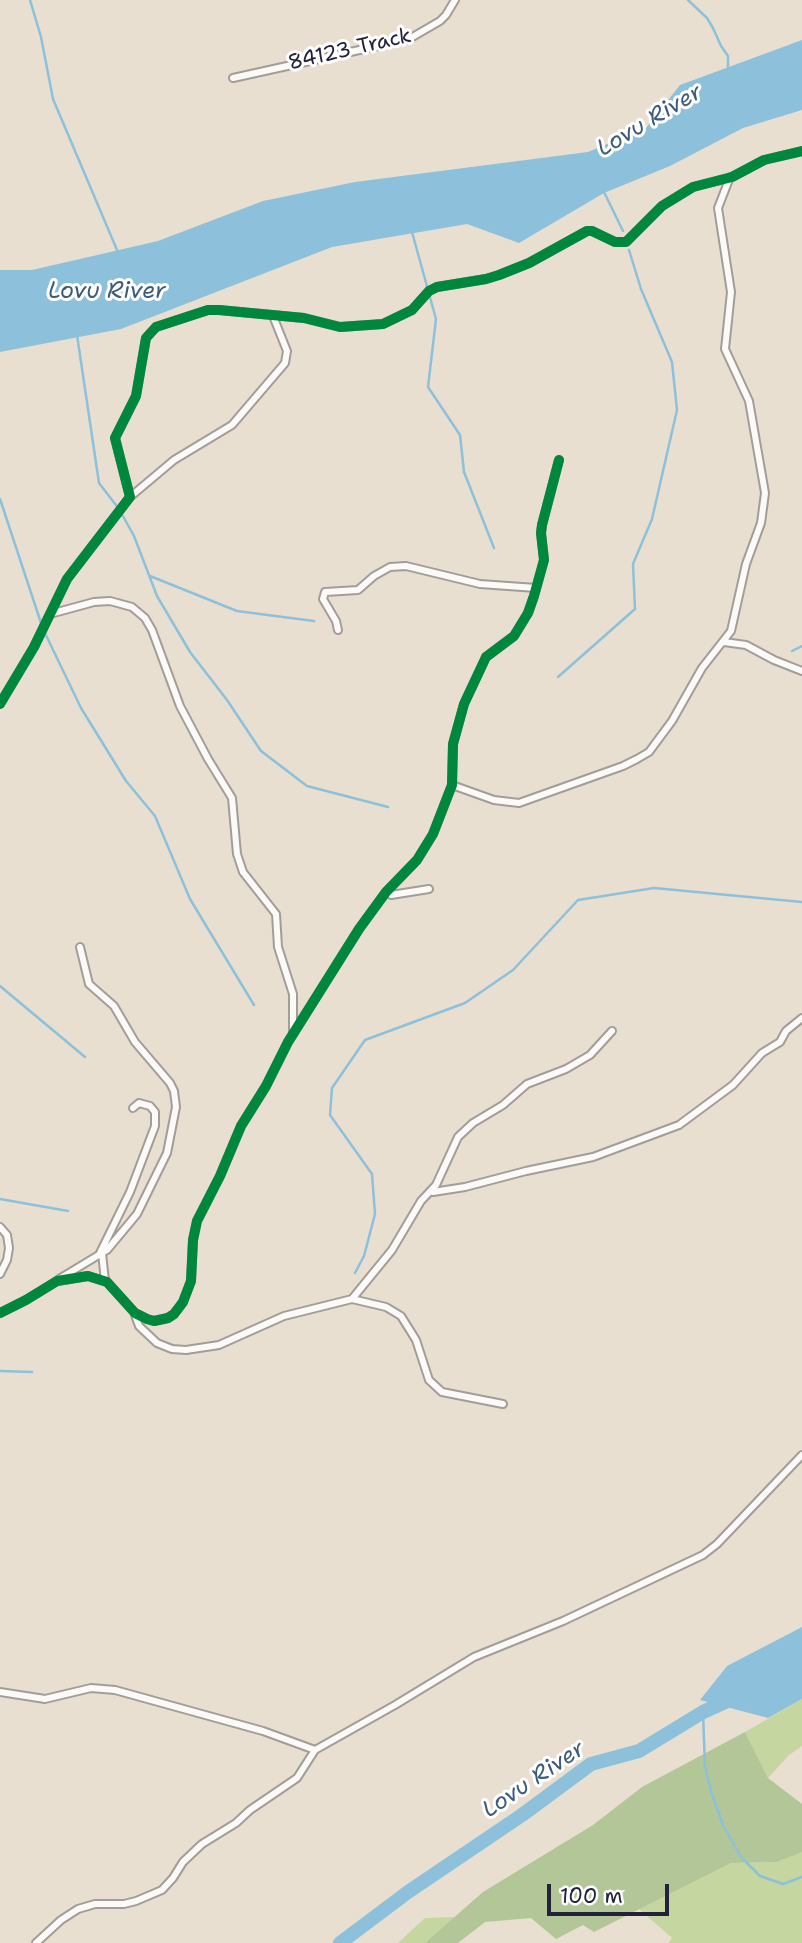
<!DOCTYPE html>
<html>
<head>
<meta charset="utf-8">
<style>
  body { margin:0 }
  #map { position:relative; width:802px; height:1943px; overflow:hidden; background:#e8dfd0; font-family:"Shantell Sans",sans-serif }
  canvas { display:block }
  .scale { position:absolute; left:547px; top:1884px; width:122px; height:32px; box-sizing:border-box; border:4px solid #22223b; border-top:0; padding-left:9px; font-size:21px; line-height:24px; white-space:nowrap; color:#22223b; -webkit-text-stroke:5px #fff; paint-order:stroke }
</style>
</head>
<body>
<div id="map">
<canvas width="802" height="1943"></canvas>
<div class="scale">100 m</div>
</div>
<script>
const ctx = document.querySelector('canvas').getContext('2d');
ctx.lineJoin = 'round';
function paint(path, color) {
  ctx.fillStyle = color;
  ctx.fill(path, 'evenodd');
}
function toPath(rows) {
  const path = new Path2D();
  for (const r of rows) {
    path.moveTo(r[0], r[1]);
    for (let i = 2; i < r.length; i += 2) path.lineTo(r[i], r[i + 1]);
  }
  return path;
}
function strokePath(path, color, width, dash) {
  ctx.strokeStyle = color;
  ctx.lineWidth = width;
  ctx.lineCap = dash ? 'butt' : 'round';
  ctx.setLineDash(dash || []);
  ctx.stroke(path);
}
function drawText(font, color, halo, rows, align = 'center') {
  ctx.font = font + ' "Shantell Sans",sans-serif';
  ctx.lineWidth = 6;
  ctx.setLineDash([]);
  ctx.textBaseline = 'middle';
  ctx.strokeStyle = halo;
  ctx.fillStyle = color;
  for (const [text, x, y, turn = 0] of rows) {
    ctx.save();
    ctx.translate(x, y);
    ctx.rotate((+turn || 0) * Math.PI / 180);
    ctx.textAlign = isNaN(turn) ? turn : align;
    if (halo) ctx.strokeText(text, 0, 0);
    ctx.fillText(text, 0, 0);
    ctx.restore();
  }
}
paint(toPath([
  [802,1699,802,1746,789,1755,768,1778,745,1732],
  [802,1851,802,1943,668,1943,672,1938,639,1909,731,1863,777,1862],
  [455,1917,425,1943,398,1943,425,1918]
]), '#c5d6a0');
paint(toPath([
  [745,1732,768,1778,802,1804,802,1852,777,1862,731,1863,594,1932,583,1925,556,1939,531,1918,485,1922,458,1943,425,1943,483,1892,593,1825,642,1787]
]), '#b2c697');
paint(toPath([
  [802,40,802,110,743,128,670,166,604,193,519,243,467,224,332,247,121,329,0,352,0,270,32,270,158,241,263,201,355,182,588,152,646,128,680,85],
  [802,1627,802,1699,768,1718,700,1700,727,1666]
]), '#8dc1db');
strokePath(toPath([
  [30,0,41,37,53,99,117,250],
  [688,0,707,18,713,28,721,46,728,56,728,70],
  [603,190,623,231],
  [412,232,436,319,428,387,460,435,464,472,494,548],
  [77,335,99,483,119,509,134,536,157,596,190,652,227,700,261,751,307,786,388,807],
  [0,499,43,629,81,708,126,781,155,816,190,899,254,1005],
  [150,576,237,611,314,621],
  [792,651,802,646],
  [558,677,635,609,633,564,652,519,677,410,672,362,641,289,629,250],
  [0,986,85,1057],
  [0,1199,68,1211],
  [355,1273,364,1256,375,1214,372,1174,330,1115,332,1088,365,1040,465,1003,513,970,578,900,654,888,802,902],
  [0,1371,32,1372],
  [703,1712,705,1767,711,1791,723,1825,741,1857,760,1876,783,1884,802,1877]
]), '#8dc1db', 2.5);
strokePath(toPath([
  [340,1943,408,1892,522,1815,591,1764,639,1751,703,1712,734,1698]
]), '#8dc1db', 14);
const street = toPath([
  [233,78,409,39,440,21,446,15,455,0],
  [130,497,174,460,232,425,285,363,287,351,273,316],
  [50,614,94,602,110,601,132,607,145,618,152,630,180,706,208,759,232,798,237,854,243,872,276,914,278,947,293,994,293,1034],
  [338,630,336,621,323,599,325,592,358,590,374,576,390,567,406,566,480,584,536,588],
  [724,642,746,645,774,660,802,671],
  [0,704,34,647,67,579,130,497,115,438,136,396,146,338,156,327,208,310,219,310,304,318,340,327,383,324,412,310,429,291,437,287,486,279,499,275,529,263,587,231,592,231,615,242,626,242,662,206,693,187,732,177,764,160,802,151],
  [452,785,494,800,519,803,623,766,637,759,649,752,672,721,702,668,731,631,746,564,761,523,765,493,749,401,725,349,731,292,718,208,730,177],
  [386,892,391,895,429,889],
  [433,1192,465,1187,526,1171,593,1157,679,1125,733,1085,762,1053,780,1042,786,1031,802,1018],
  [0,1227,7,1235,9,1248,7,1260,0,1274],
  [102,1253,105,1281],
  [99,1255,130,1192,155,1126,155,1112,150,1106,139,1103,133,1108],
  [59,1279,107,1250,137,1214,167,1153,176,1107,174,1091,170,1083,135,1042,114,1006,89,984,80,947],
  [352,1299,386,1307,401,1316,416,1340,429,1380,442,1392,503,1404],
  [0,1313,26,1300,57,1281,88,1276,107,1282,135,1313,147,1319,154,1321,168,1318,174,1314,183,1302,191,1281,193,1240,197,1221,220,1176,241,1126,266,1086,288,1042,359,929,386,892,417,860,433,834,452,785,453,744,464,704,486,657,514,636,528,613,534,596,544,560,541,533,542,525,559,460],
  [135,1315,139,1326,157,1343,172,1349,186,1350,219,1345,284,1316,352,1299,392,1250,421,1201,436,1185,458,1137,473,1123,503,1105,527,1084,566,1069,590,1055,612,1031],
  [0,1692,45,1699,91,1688,115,1690,263,1731,315,1750],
  [36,1943,61,1920,78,1909,95,1904,124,1904,136,1901,162,1890,173,1878,183,1862,202,1844,236,1823,250,1810,297,1778,315,1750,395,1705,474,1657,563,1621,703,1555,717,1544,802,1455]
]);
strokePath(street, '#a29d97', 10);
strokePath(street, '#fcfaf8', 6);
strokePath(toPath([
  [0,704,34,647,67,579,130,497,115,438,136,396,146,338,156,327,208,310,219,310,304,318,340,327,383,324,412,310,429,291,437,287,486,279,499,275,529,263,587,231,592,231,615,242,626,242,662,206,693,187,732,177,764,160,802,151],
  [0,1313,26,1300,57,1281,88,1276,107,1282,135,1313,147,1319,154,1321,168,1318,174,1314,183,1302,191,1281,193,1240,197,1221,220,1176,241,1126,266,1086,288,1042,359,929,386,892,417,860,433,834,452,785,453,744,464,704,486,657,514,636,528,613,534,596,544,560,541,533,542,525,559,460]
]), '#00873e', 10);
drawText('21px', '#22223b', '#fff', [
  ["84123 Track",350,50,-13]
]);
drawText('italic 23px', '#3d5c7d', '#fff', [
  ["Lovu River",650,121,-31],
  ["Lovu River",107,292],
  ["Lovu River",534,1780,-34]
]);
</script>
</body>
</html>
